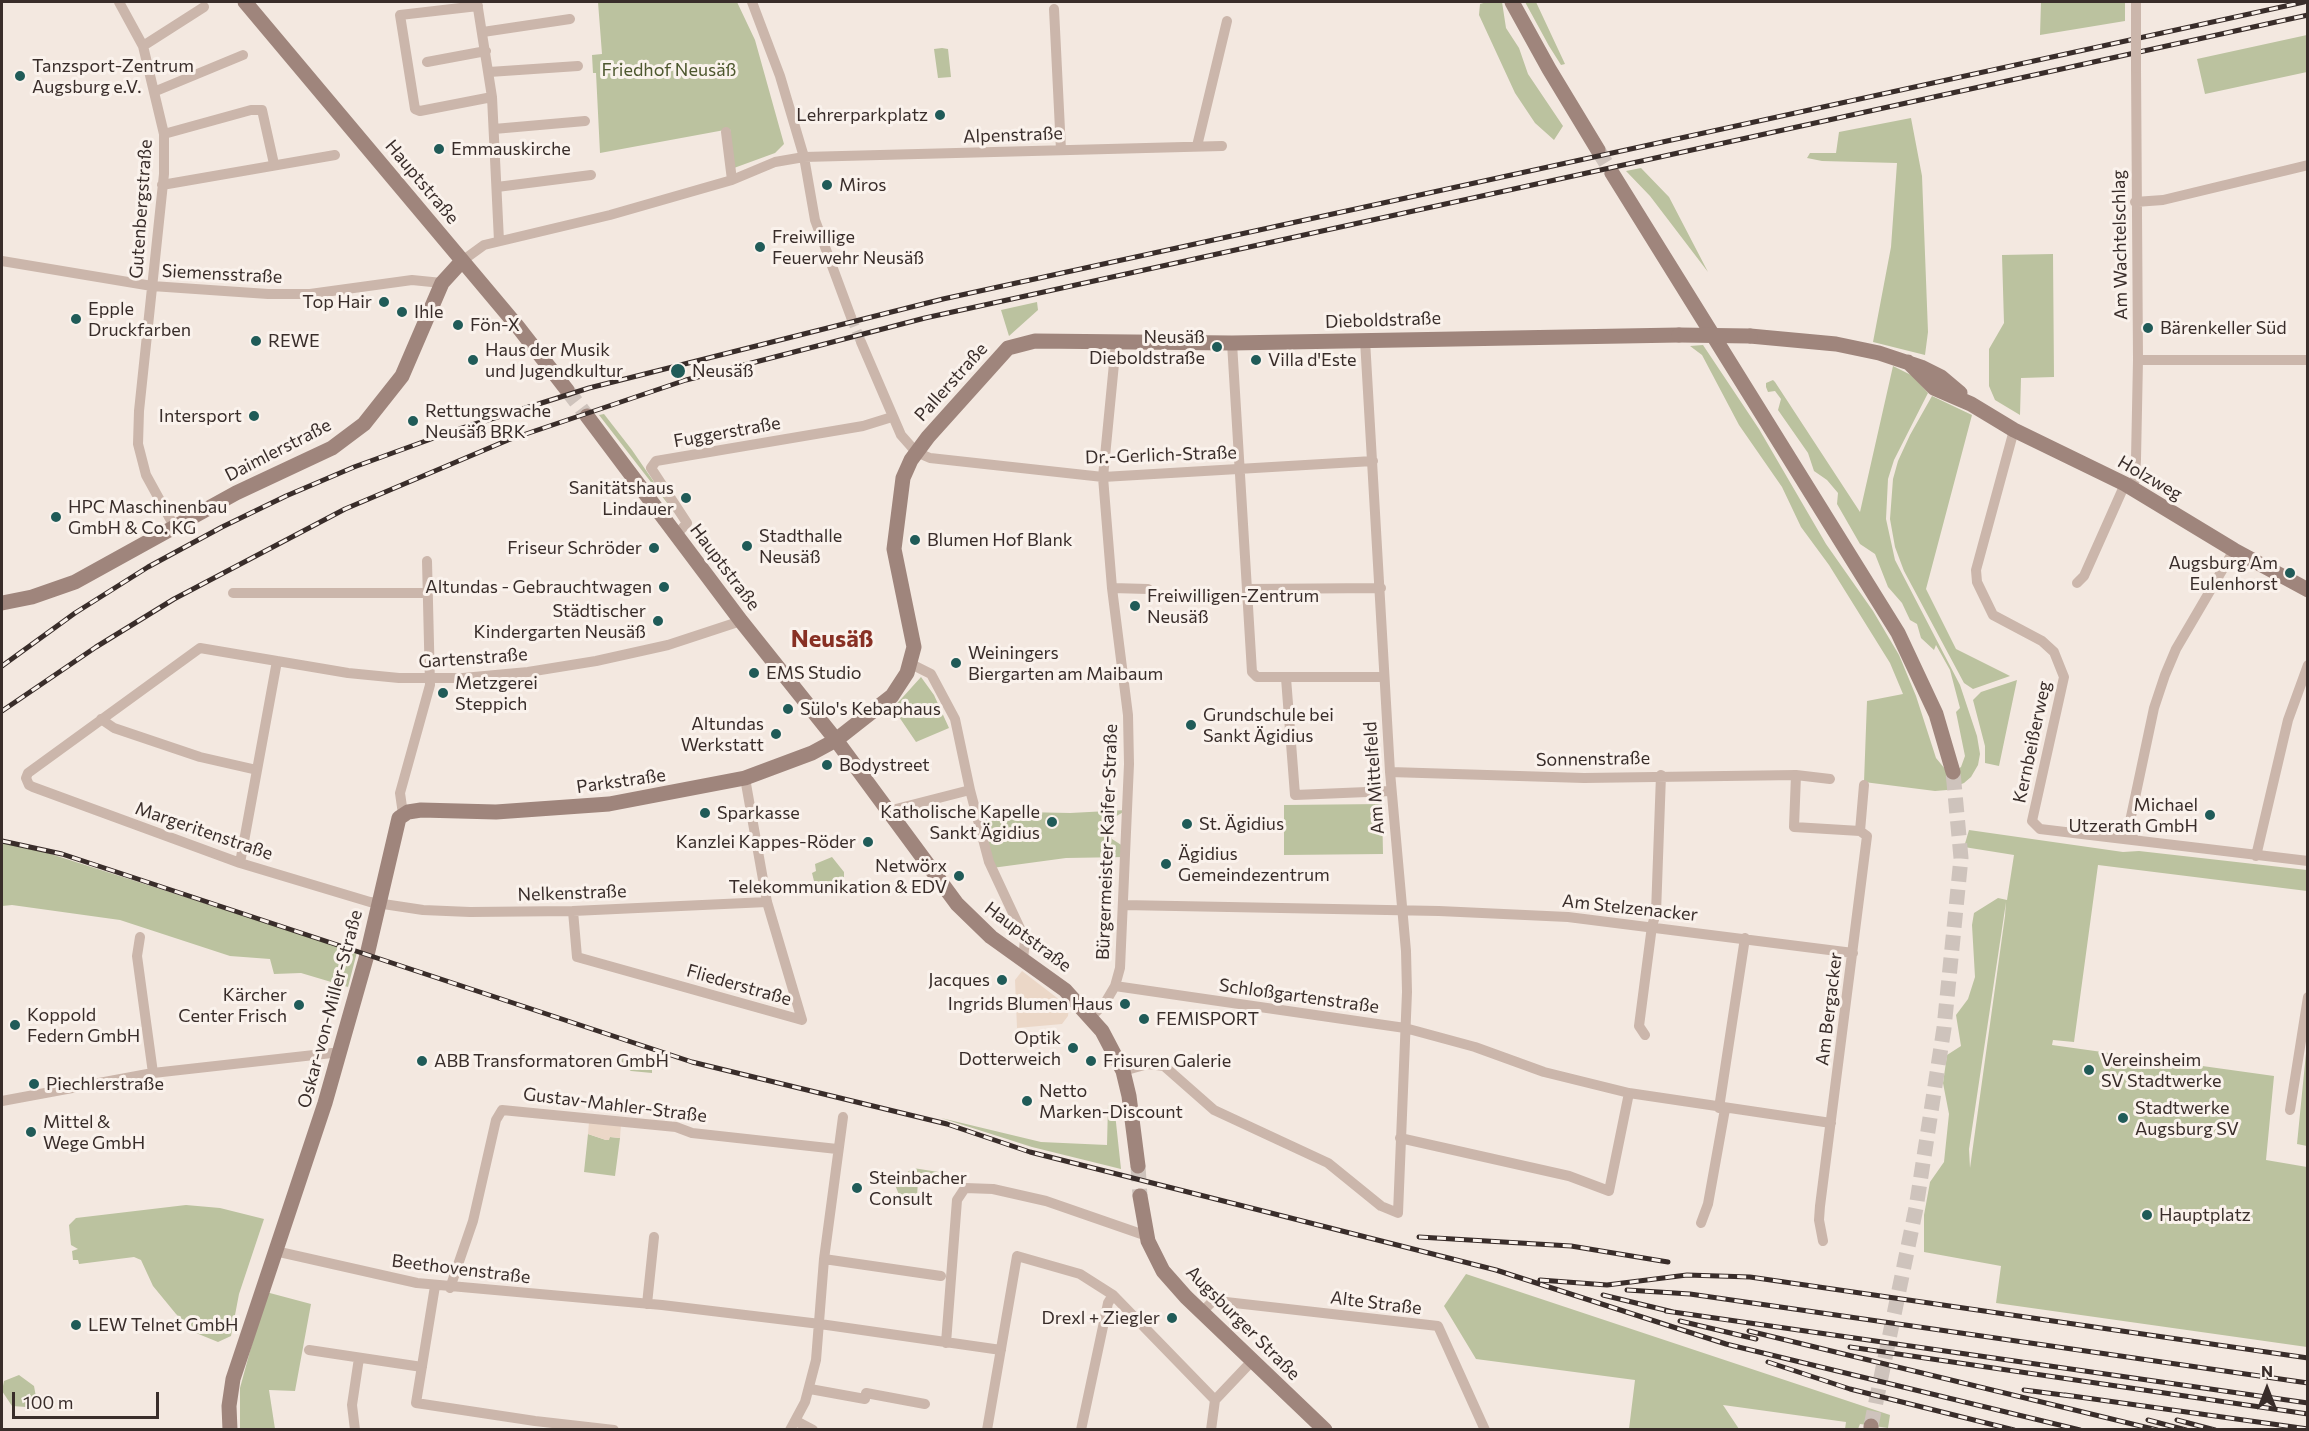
<!DOCTYPE html>
<html>
<head>
<meta charset="utf-8">
<style>
  body { margin:0 }
  #map { position:relative; width:2309px; height:1431px; overflow:hidden; background:#f3e8e0; font-family:Commissioner,sans-serif }
  canvas { display:block }
  .frame { position:absolute; inset:0; border:3px solid #392d2a; pointer-events:none }
  .north { position:absolute; left:2237px; top:1359px; width:60px; height:60px; -webkit-text-stroke:4px #faf2ec; paint-order:stroke; rotate:0deg; font-size:16px; font-weight:700; line-height:24px; text-align:center; color:#392d2a }
  .north::after { content:''; display:block; margin:auto; width:21px; height:27px; background:#392d2a; clip-path:polygon(50% 0,100% 100%,50% 72%,0 100%) }
  .scale { position:absolute; left:12px; top:1392px; width:147px; height:27px; box-sizing:border-box; border:3px solid #392d2a; border-top:0; padding-left:8px; font-size:18px; line-height:21px; white-space:nowrap; color:#392d2a; -webkit-text-stroke:4px #faf2ec; paint-order:stroke }
</style>
</head>
<body>
<div id="map">
<canvas width="2309" height="1431"></canvas>
<div class="frame"></div>
<div class="north">N</div>
<div class="scale">100 m</div>
</div>
<script>
const ctx = document.querySelector('canvas').getContext('2d');
ctx.lineJoin = 'round';
function paint(path, color) {
  ctx.fillStyle = color;
  ctx.fill(path, 'evenodd');
}
function toPath(rows) {
  const path = new Path2D();
  for (const r of rows) {
    path.moveTo(r[0], r[1]);
    for (let i = 2; i < r.length; i += 2) path.lineTo(r[i], r[i + 1]);
  }
  return path;
}
function strokePath(path, color, width, dash) {
  ctx.strokeStyle = color;
  ctx.lineWidth = width;
  ctx.lineCap = dash ? 'butt' : 'round';
  ctx.setLineDash(dash || []);
  ctx.stroke(path);
}
function drawText(font, color, halo, rows, align = 'center') {
  ctx.font = font + ' Commissioner,sans-serif';
  ctx.lineWidth = 6;
  ctx.setLineDash([]);
  ctx.textBaseline = 'middle';
  ctx.strokeStyle = halo;
  ctx.fillStyle = color;
  for (const [text, x, y, turn = 0] of rows) {
    ctx.save();
    ctx.translate(x, y);
    ctx.rotate((+turn || 0) * Math.PI / 180);
    ctx.textAlign = isNaN(turn) ? turn : align;
    if (halo) ctx.strokeText(text, 0, 0);
    ctx.fillText(text, 0, 0);
    ctx.restore();
  }
}
paint(toPath([
  [598,2,737,2,755,40,784,144,775,153,734,168,730,129,600,153,596,73,593,73,592,55,602,54],
  [1487,2,1502,2,1506,28,1519,48,1528,74,1563,126,1554,140,1535,123,1515,93,1479,15,1480,4],
  [1525,2,1536,2,1565,64,1561,65,1549,46],
  [2041,2,2125,2,2125,21,2040,35],
  [2307,35,2307,72,2205,94,2197,59],
  [942,48,948,49,951,77,938,78,934,49],
  [1911,118,1922,176,1928,332,1925,355,1873,342,1891,247,1897,163,1822,161,1807,158,1810,153,1836,153,1839,132],
  [1641,168,1669,197,1708,272,1650,196,1626,171],
  [2053,254,2054,377,2021,378,2020,415,1995,400,1989,386,1989,349,2004,323,2002,255],
  [1037,302,1038,310,1009,336,1001,310],
  [1703,345,1759,429,1826,544,1873,611,1899,655,1916,696,1936,758,1945,769,1953,772,1961,767,1965,756,1956,712,1960,708,1950,670,1936,645,1934,650,1921,638,1917,624,1910,620,1902,603,1888,587,1875,554,1860,544,1837,504,1838,493,1827,480,1814,471,1808,453,1778,410,1781,399,1775,391,1768,392,1766,387,1766,383,1773,380,1775,382,1860,512,1893,366,1913,376,1928,393,1894,460,1888,479,1886,519,1895,560,1960,685,1977,736,1980,754,1978,765,1971,777,1964,783,1947,790,1935,791,1864,782,1867,701,1903,694,1890,663,1829,565,1801,527,1782,487,1739,425,1702,355,1690,346],
  [1932,396,1972,415,1926,589,1956,649,2010,676,1973,689,1964,683,1904,571,1895,547,1890,519,1893,479,1898,461,1910,435],
  [604,414,632,450,678,517,599,415],
  [921,677,934,695,949,728,916,742,893,708],
  [2017,680,1999,766,1985,763,1985,746,1973,700,1981,692],
  [1382,804,1383,854,1284,855,1284,805],
  [1127,810,1113,818,1108,826,1112,839,1126,848,1125,857,1066,858,992,868,975,811,1070,813],
  [1969,830,2123,852,2139,851,2307,870,2307,891,2098,865,2074,1042,2053,1040,2052,1045,2274,1076,2266,1160,2307,1167,2307,1347,1996,1303,2001,1266,1924,1252,1924,1215,1930,1182,1944,1162,1949,1114,1943,1083,1947,1055,1961,1046,1956,1015,1968,999,1975,977,1972,925,1974,913,1998,898,2007,900,2014,855,1964,847],
  [2006,902,2005,916,1970,1168,1969,1149],
  [2,843,29,847,357,952,348,987,301,973,274,974,270,959,230,956,120,920,12,905,2,906],
  [832,857,844,872,844,879,815,885,812,873,816,871,815,864],
  [2307,1043,2308,1146,2307,1146,2297,1144],
  [617,1056,648,1058,652,1064,652,1073,631,1071,617,1061],
  [1114,1104,1121,1169,1032,1147,941,1118,1041,1142,1107,1145,1108,1105],
  [588,1134,606,1140,610,1137,620,1138,615,1176,584,1172],
  [913,1168,951,1174,950,1185,918,1181,917,1196,906,1198,899,1195,894,1182],
  [186,1205,220,1208,264,1219,239,1294,231,1336,218,1342,196,1333,176,1314,153,1286,141,1260,134,1257,79,1264,78,1260,73,1260,72,1251,78,1249,71,1245,69,1225,76,1218],
  [1466,1274,1890,1415,1888,1428,1860,1424,1858,1429,1845,1429,1846,1422,1723,1405,1739,1429,1629,1429,1635,1380,1476,1359,1444,1306],
  [266,1292,311,1304,295,1391,269,1390,275,1429,240,1430,240,1388],
  [19,1375,34,1386,36,1397,33,1404,26,1407,12,1406,2,1391,4,1381]
]), '#bbc29f');
paint(toPath([
  [1022,971,1069,1007,1068,1016,1062,1024,1017,1028,1015,980],
  [589,1122,621,1125,620,1138,610,1137,609,1140,606,1140,588,1134]
]), '#ebd7c7');
strokePath(toPath([
  [851,317,861,342]
]), '#cec3bc', 10, [10, 5]);
strokePath(toPath([
  [1598,150,1612,173],
  [567,390,587,416],
  [1138,1166,1140,1196],
  [1871,1426,1916,1208,1944,1028,1961,858,1953,772]
]), '#cec3bc', 15, [15, 8]);
strokePath(toPath([
  [119,2,143,46,164,134,164,174,139,411,138,444,146,475,174,526],
  [477,2,492,97,499,241],
  [752,2,780,76,804,157,815,220,851,317],
  [478,6,400,15,415,109,420,111,492,97],
  [1054,9,1061,150],
  [2136,22,2136,2],
  [483,32,570,19],
  [143,46,204,7],
  [427,62,486,51],
  [489,72,578,66],
  [156,91,243,55],
  [494,129,585,121],
  [726,132,732,180],
  [164,134,251,110,262,110,274,164],
  [1197,146,1227,21],
  [162,185,335,155],
  [497,187,591,175],
  [2135,202,2163,200,2308,165],
  [2,261,152,286,268,294,310,294,412,280,442,283],
  [462,261,484,245,610,215,732,180,775,162,804,157,1222,146],
  [861,342,901,435,916,452,930,458,1103,477,1373,461],
  [1232,343,1252,672,1257,677,1384,677],
  [2138,360,2308,360],
  [2014,430,1976,570,1977,582,1993,615,2042,641,2054,652,2064,677,2032,821,2040,829,2308,861],
  [2131,488,2135,480,2136,459,2138,360,2136,68],
  [677,534,687,523,651,468,656,461,863,426,892,417],
  [2077,583,2084,576,2125,484],
  [1112,588,1148,589],
  [1247,589,1381,588],
  [233,593,428,593],
  [741,621,668,645,596,661,528,672,463,678,399,678,348,673,200,648,28,773,26,778,29,785,33,787,240,863,370,902,423,910,470,912,573,911,767,902],
  [1286,678,1295,795,1391,791],
  [101,719,114,728,200,757,257,770],
  [1390,772,1584,778,1796,775,1794,827,1860,831],
  [1796,775,1830,779],
  [970,790,989,862,1025,939,1023,960],
  [888,811,970,790,955,719,931,674,911,664],
  [403,814,400,793,430,685,427,561],
  [2134,840,2129,826,2154,708,2165,675,2176,649,2234,550],
  [2256,856,2288,720,2308,665],
  [240,863,277,661],
  [1123,905,1439,911,1568,917,1853,953],
  [573,911,577,957,802,1020,767,902,745,778],
  [140,937,137,956,153,1073],
  [1115,986,1405,1028,1475,1047,1544,1072,1629,1093,1831,1123],
  [1091,1017,1105,1003,1115,986,1120,968,1129,764,1128,715,1112,588,1103,477,1116,343],
  [1645,1035,1639,1026,1652,926,1656,913,1661,775],
  [1123,1071,1148,1064,1164,1066,1214,1110,1328,1163,1381,1206,1398,1213,1407,992,1406,951,1390,772,1365,340],
  [2,1101,153,1073,332,1053,339,1055],
  [1719,1108,1745,938],
  [2290,1110,2308,997],
  [1400,1138,1569,1176,1609,1191,1629,1093],
  [1701,1223,1708,1204,1725,1109],
  [1823,1241,1819,1220,1820,1206,1867,836,1860,831,1864,785],
  [275,1251,417,1283,662,1305,820,1324,1001,1350],
  [824,1259,941,1276],
  [435,1286,416,1403,535,1421,614,1430],
  [450,1288,473,1221,496,1120,502,1110,676,1127,692,1133,837,1149],
  [647,1304,654,1237],
  [1202,1312,1211,1303,1217,1301,1438,1326,1485,1430],
  [946,1343,957,1200,965,1188,993,1189,1046,1201,1147,1236],
  [309,1350,422,1367],
  [810,1389,865,1399,866,1393,925,1404],
  [1215,1400,1252,1361],
  [796,1421,813,1430],
  [355,1430,352,1405,359,1358],
  [790,1430,805,1402,816,1360,824,1259,843,1117],
  [987,1430,1017,1256,1080,1274,1113,1295,1215,1400,1211,1430],
  [1081,1430,1108,1303,1113,1295]
]), '#cbb6ab', 10);
strokePath(toPath([
  [245,2,518,327,567,390],
  [1512,2,1549,69,1598,150],
  [1612,173,1898,633,1936,714,1953,772],
  [1750,336,1836,344,1879,353,1921,367,1941,377,1960,393],
  [1908,362,1934,388,1971,404,2014,430,2125,484,2234,550,2308,590],
  [587,416,741,621,836,740,957,904,991,937,1065,990,1102,1031,1123,1071,1129,1096,1138,1166],
  [2,603,32,597,75,582,236,493,332,448,364,424,402,376,442,283,462,261],
  [1140,1196,1148,1241,1163,1271,1186,1297,1325,1430],
  [230,1430,229,1406,233,1379,325,1103,367,955,399,818,408,812,421,810,496,812,609,804,745,778,812,753,836,740,892,696,907,673,914,647,894,549,903,478,911,460,928,437,1008,348,1035,341,1232,343,1679,335],
  [1871,1430,1871,1426]
]), '#9f857c', 15);
const rail = toPath([
  [2,666,75,613,148,567,222,527,286,496,354,467,453,431,589,388,943,299,2304,2],
  [2,711,96,647,174,599,345,509,508,440,686,380,925,318,2308,15],
  [2,841,62,854,692,1062,947,1124,1030,1152,1496,1270,1726,1344,2080,1430],
  [1419,1237,1571,1246,1668,1262],
  [1540,1280,1607,1285,1687,1275,1750,1277,2308,1358],
  [1627,1290,1690,1294,2308,1383],
  [1603,1295,1673,1312],
  [1666,1311,2308,1403],
  [1680,1321,1756,1339],
  [1749,1331,2157,1430],
  [1850,1347,2308,1414],
  [1768,1362,1850,1389,2014,1430],
  [2024,1390,2071,1396],
  [2065,1395,2308,1429],
  [2148,1420,2186,1430],
  [2177,1420,2215,1430]
]);
strokePath(rail, '#392d2a', 5);
strokePath(rail, '#faf2ec', 3, [9]);
strokePath(toPath([
  [2136,22,2136,68]
]), '#cbb6ab', 10);
strokePath(toPath([
  [1679,335,1750,336]
]), '#9f857c', 15);
for (const [x, y, r, color] of [
  [20,76,6,"#205b58"],
  [940,115,6,"#205b58"],
  [439,149,6,"#205b58"],
  [827,185,6,"#205b58"],
  [760,247,6,"#205b58"],
  [384,302,6,"#205b58"],
  [402,312,6,"#205b58"],
  [76,319,6,"#205b58"],
  [458,325,6,"#205b58"],
  [2148,328,6,"#205b58"],
  [256,341,6,"#205b58"],
  [1217,347,6,"#205b58"],
  [473,360,6,"#205b58"],
  [1256,360,6,"#205b58"],
  [678,371,8,"#205b58"],
  [254,416,6,"#205b58"],
  [413,421,6,"#205b58"],
  [686,498,6,"#205b58"],
  [56,517,6,"#205b58"],
  [915,540,6,"#205b58"],
  [747,546,6,"#205b58"],
  [654,548,6,"#205b58"],
  [2290,573,6,"#205b58"],
  [664,587,6,"#205b58"],
  [1135,606,6,"#205b58"],
  [658,621,6,"#205b58"],
  [956,663,6,"#205b58"],
  [754,673,6,"#205b58"],
  [443,693,6,"#205b58"],
  [788,709,6,"#205b58"],
  [1191,725,6,"#205b58"],
  [776,734,6,"#205b58"],
  [827,765,6,"#205b58"],
  [705,813,6,"#205b58"],
  [2210,815,6,"#205b58"],
  [1052,822,6,"#205b58"],
  [1187,824,6,"#205b58"],
  [868,842,6,"#205b58"],
  [1166,864,6,"#205b58"],
  [959,876,6,"#205b58"],
  [1002,980,6,"#205b58"],
  [1125,1004,6,"#205b58"],
  [299,1005,6,"#205b58"],
  [1144,1019,6,"#205b58"],
  [15,1025,6,"#205b58"],
  [1073,1048,6,"#205b58"],
  [422,1061,6,"#205b58"],
  [1091,1061,6,"#205b58"],
  [2089,1070,6,"#205b58"],
  [34,1084,6,"#205b58"],
  [1027,1101,6,"#205b58"],
  [2123,1118,6,"#205b58"],
  [31,1132,6,"#205b58"],
  [857,1188,6,"#205b58"],
  [2147,1215,6,"#205b58"],
  [1172,1318,6,"#205b58"],
  [76,1325,6,"#205b58"]
]) {
  const dot = new Path2D();
  dot.arc(x, y, r, 0, 2 * Math.PI);
  ctx.fillStyle = color;
  ctx.fill(dot);
  strokePath(dot, '#faf2ec', 2);
}
drawText('18px', '#392d2a', '#faf2ec', [
  ["Tanzsport-Zentrum",32,66],
  ["Augsburg e.V.",32,87],
  ["Lehrerparkplatz",928,115,"right"],
  ["Emmauskirche",451,149],
  ["Miros",839,185],
  ["Freiwillige",772,237],
  ["Feuerwehr Neusäß",772,258],
  ["Top Hair",372,302,"right"],
  ["Epple",88,309],
  ["Druckfarben",88,330],
  ["Ihle",414,312],
  ["Fön-X",470,325],
  ["Bärenkeller Süd",2160,328],
  ["Neusäß",1205,337,"right"],
  ["Dieboldstraße",1205,358,"right"],
  ["REWE",268,341],
  ["Haus der Musik",485,350],
  ["und Jugendkultur",485,371],
  ["Villa d'Este",1268,360],
  ["Neusäß",692,371],
  ["Rettungswache",425,411],
  ["Neusäß BRK",425,432],
  ["Intersport",242,416,"right"],
  ["Sanitätshaus",674,488,"right"],
  ["Lindauer",674,509,"right"],
  ["HPC Maschinenbau",68,507],
  ["GmbH & Co. KG",68,528],
  ["Stadthalle",759,536],
  ["Neusäß",759,557],
  ["Blumen Hof Blank",927,540],
  ["Friseur Schröder",642,548,"right"],
  ["Augsburg Am",2278,563,"right"],
  ["Eulenhorst",2278,584,"right"],
  ["Altundas - Gebrauchtwagen",652,587,"right"],
  ["Freiwilligen-Zentrum",1147,596],
  ["Neusäß",1147,617],
  ["Städtischer",646,611,"right"],
  ["Kindergarten Neusäß",646,632,"right"],
  ["Weiningers",968,653],
  ["Biergarten am Maibaum",968,674],
  ["EMS Studio",766,673],
  ["Metzgerei",455,683],
  ["Steppich",455,704],
  ["Sülo's Kebaphaus",800,709],
  ["Grundschule bei",1203,715],
  ["Sankt Ägidius",1203,736],
  ["Altundas",764,724,"right"],
  ["Werkstatt",764,745,"right"],
  ["Bodystreet",839,765],
  ["Michael",2198,805,"right"],
  ["Utzerath GmbH",2198,826,"right"],
  ["Katholische Kapelle",1040,812,"right"],
  ["Sankt Ägidius",1040,833,"right"],
  ["Sparkasse",717,813],
  ["St. Ägidius",1199,824],
  ["Kanzlei Kappes-Röder",856,842,"right"],
  ["Ägidius",1178,854],
  ["Gemeindezentrum",1178,875],
  ["Netwörx",947,866,"right"],
  ["Telekommunikation & EDV",947,887,"right"],
  ["Jacques",990,980,"right"],
  ["Kärcher",287,995,"right"],
  ["Center Frisch",287,1016,"right"],
  ["Ingrids Blumen Haus",1113,1004,"right"],
  ["Koppold",27,1015],
  ["Federn GmbH",27,1036],
  ["FEMISPORT",1156,1019],
  ["Optik",1061,1038,"right"],
  ["Dotterweich",1061,1059,"right"],
  ["Vereinsheim",2101,1060],
  ["SV Stadtwerke",2101,1081],
  ["ABB Transformatoren GmbH",434,1061],
  ["Frisuren Galerie",1103,1061],
  ["Piechlerstraße",46,1084],
  ["Netto",1039,1091],
  ["Marken-Discount",1039,1112],
  ["Stadtwerke",2135,1108],
  ["Augsburg SV",2135,1129],
  ["Mittel &",43,1122],
  ["Wege GmbH",43,1143],
  ["Steinbacher",869,1178],
  ["Consult",869,1199],
  ["Hauptplatz",2159,1215],
  ["Drexl + Ziegler",1160,1318,"right"],
  ["LEW Telnet GmbH",88,1325]
], 'left');
drawText('18px', '#4d572e', '#faf2ec', [
  ["Friedhof Neusäß",669,70]
]);
drawText('18px', '#392d2a', '#faf2ec', [
  ["Alpenstraße",1013,135,-2],
  ["Hauptstraße",422,182,50],
  ["Gutenbergstraße",141,209,-86],
  ["Am Wachtelschlag",2120,245,-91],
  ["Siemensstraße",222,274,3],
  ["Dieboldstraße",1383,320,-2],
  ["Pallerstraße",951,382,-48],
  ["Fuggerstraße",727,432,-10],
  ["Daimlerstraße",278,450,-27],
  ["Dr.-Gerlich-Straße",1161,455,-2],
  ["Holzweg",2150,478,30],
  ["Hauptstraße",725,567,53],
  ["Gartenstraße",473,658,-4],
  ["Kernbeißerweg",2032,742,-78],
  ["Sonnenstraße",1593,759,-1],
  ["Am Mittelfeld",1374,778,-94],
  ["Parkstraße",621,781,-8],
  ["Margeritenstraße",204,831,19],
  ["Bürgermeister-Kaifer-Straße",1107,842,-88],
  ["Nelkenstraße",572,893,-2],
  ["Am Stelzenacker",1630,908,6],
  ["Hauptstraße",1028,937,37],
  ["Fliederstraße",739,985,16],
  ["Schloßgartenstraße",1299,996,8],
  ["Oskar-von-Miller-Straße",330,1009,-75],
  ["Am Bergacker",1829,1009,-83],
  ["Gustav-Mahler-Straße",615,1105,7],
  ["Beethovenstraße",461,1269,7],
  ["Alte Straße",1376,1303,7],
  ["Augsburger Straße",1243,1323,45]
]);
drawText('bold 24px', '#883024', '#faf2ec', [
  ["Neusäß",832,639]
]);
</script>
</body>
</html>
